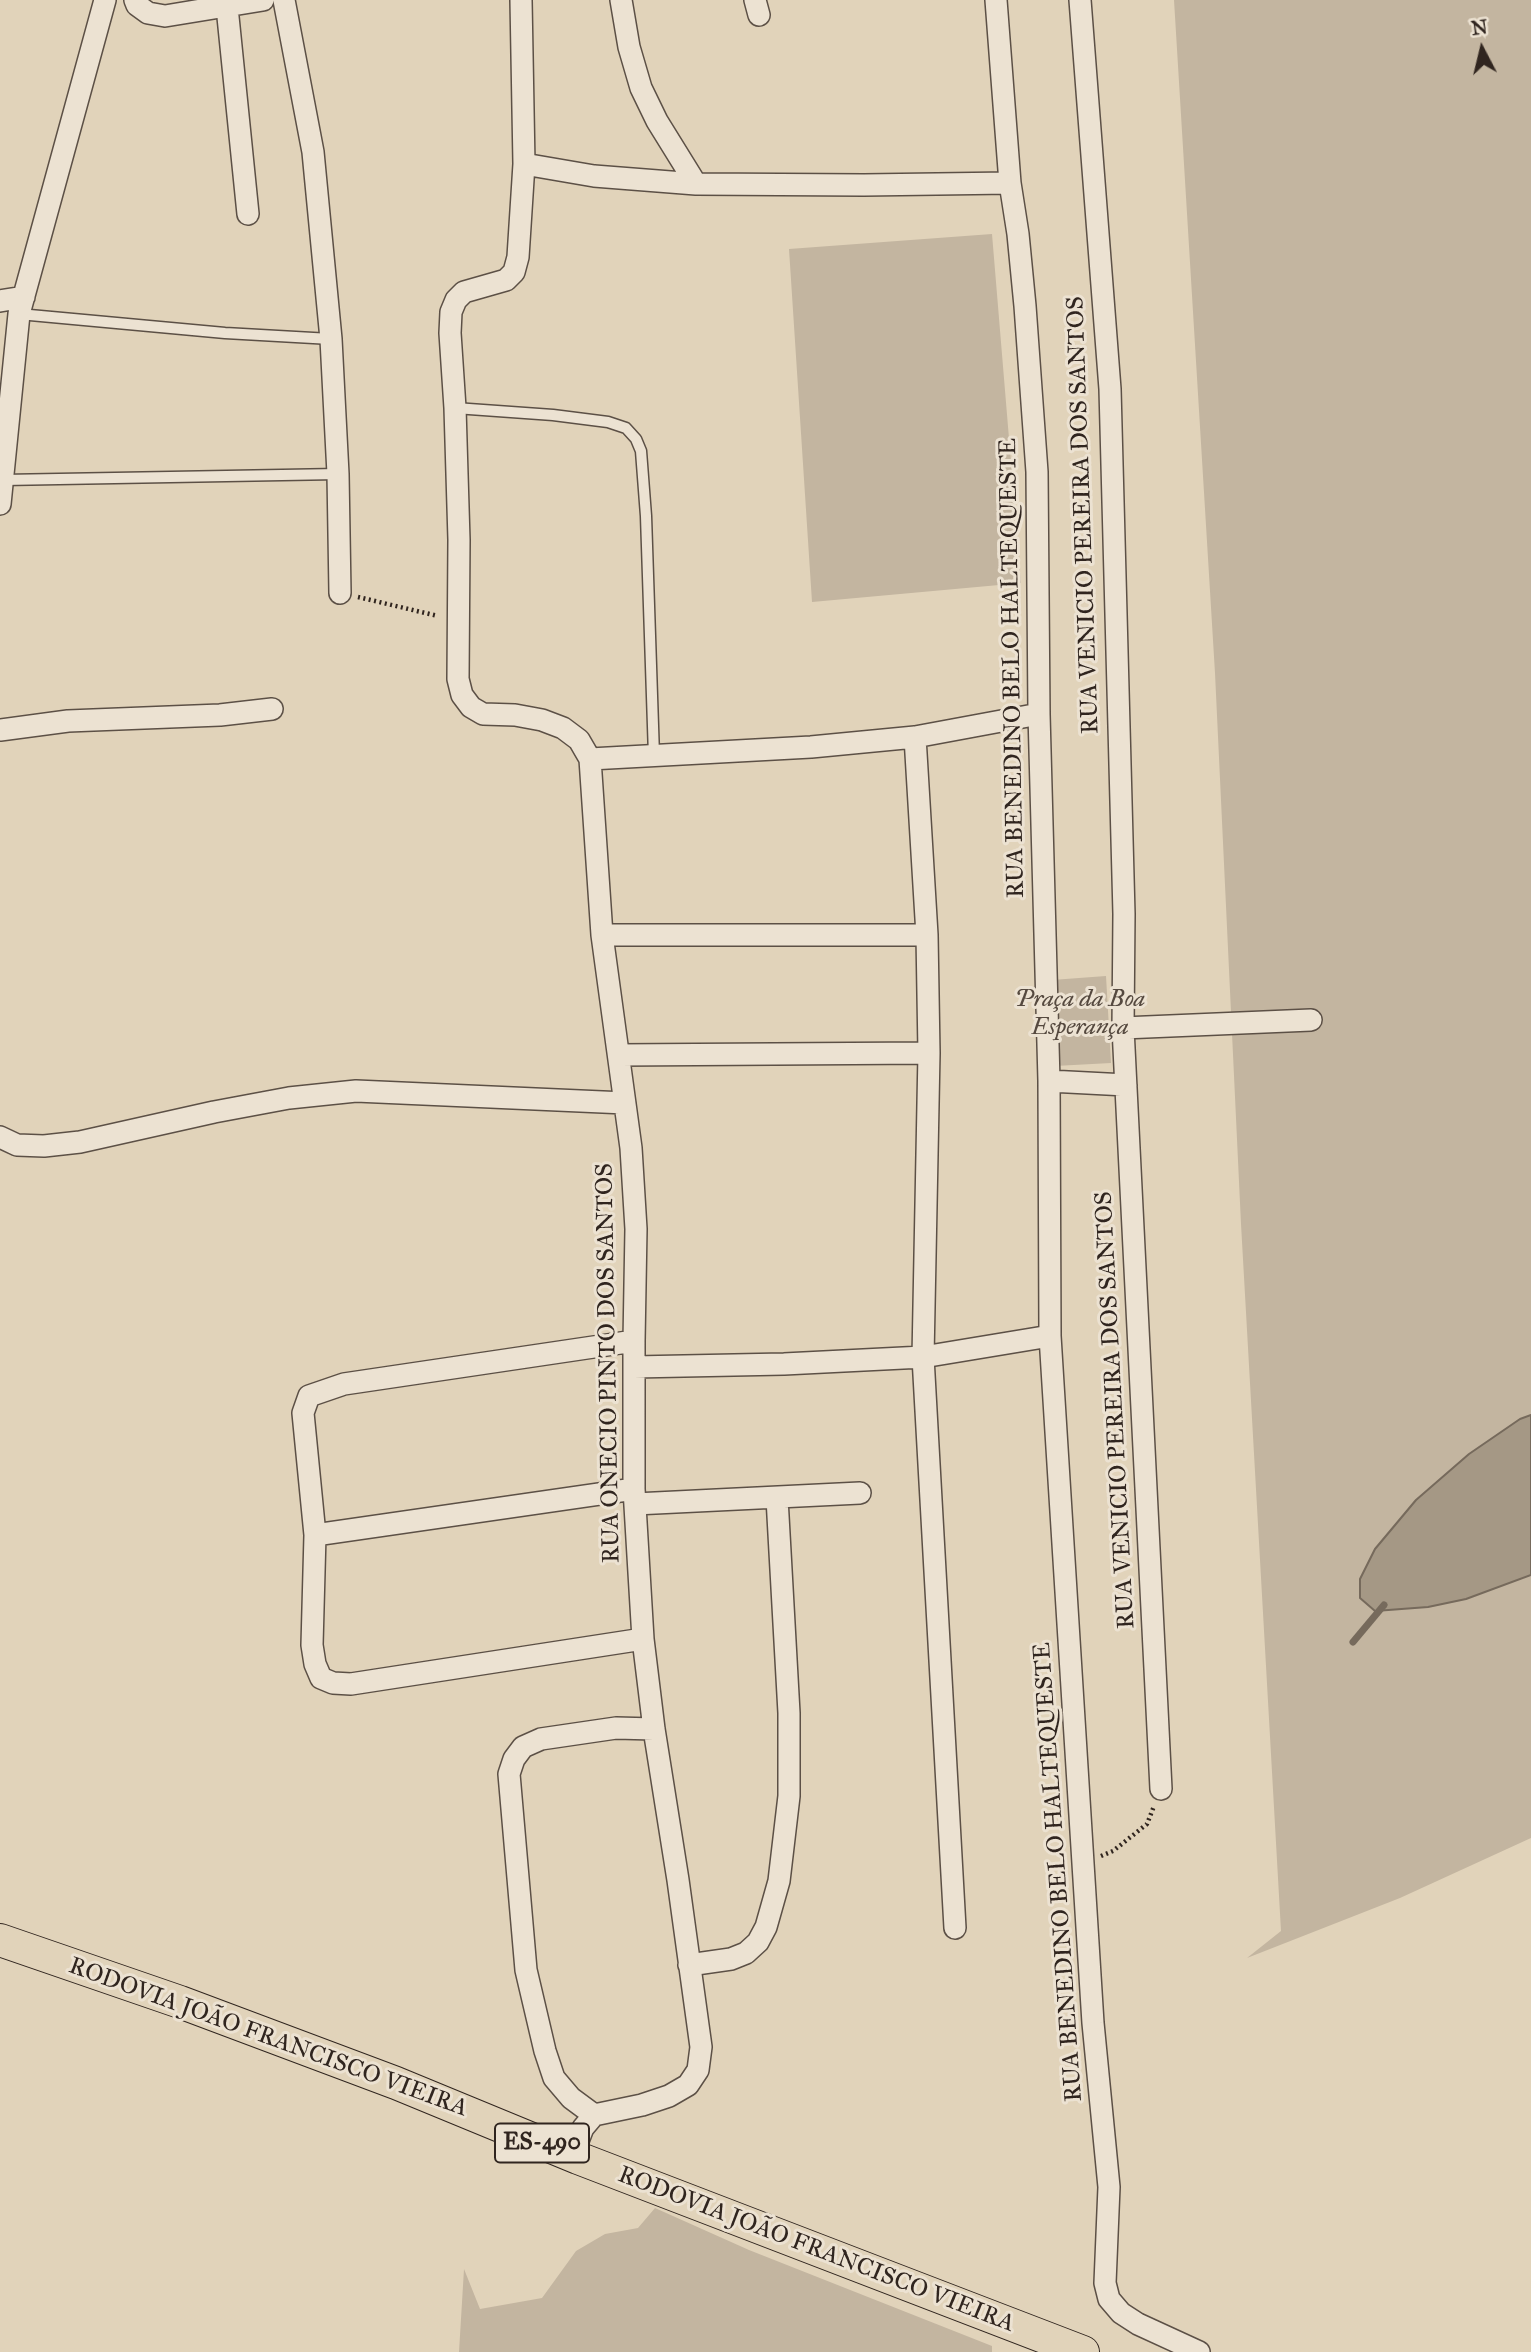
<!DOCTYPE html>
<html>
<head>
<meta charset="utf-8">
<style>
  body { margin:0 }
  #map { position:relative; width:1531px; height:2352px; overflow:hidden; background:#e1d3ba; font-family:"IM FELL Great Primer",serif }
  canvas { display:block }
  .north { position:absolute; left:1447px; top:14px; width:70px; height:70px; -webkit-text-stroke:5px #ece2d2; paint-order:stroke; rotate:353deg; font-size:19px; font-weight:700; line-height:28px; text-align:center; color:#30251f }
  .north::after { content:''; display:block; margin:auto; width:24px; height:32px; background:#30251f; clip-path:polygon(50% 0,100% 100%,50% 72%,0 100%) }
</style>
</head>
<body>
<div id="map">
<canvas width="1531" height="2352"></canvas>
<div class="north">N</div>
</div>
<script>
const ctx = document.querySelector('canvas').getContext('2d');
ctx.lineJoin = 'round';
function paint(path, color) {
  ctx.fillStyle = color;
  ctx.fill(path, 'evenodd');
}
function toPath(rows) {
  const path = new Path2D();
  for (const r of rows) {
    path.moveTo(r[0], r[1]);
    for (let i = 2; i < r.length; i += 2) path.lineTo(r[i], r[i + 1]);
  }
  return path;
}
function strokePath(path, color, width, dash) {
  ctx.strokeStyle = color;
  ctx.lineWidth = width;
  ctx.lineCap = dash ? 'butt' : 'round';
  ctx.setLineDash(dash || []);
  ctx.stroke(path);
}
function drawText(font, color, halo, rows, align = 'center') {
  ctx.font = font + ' "IM FELL Great Primer",serif';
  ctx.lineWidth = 6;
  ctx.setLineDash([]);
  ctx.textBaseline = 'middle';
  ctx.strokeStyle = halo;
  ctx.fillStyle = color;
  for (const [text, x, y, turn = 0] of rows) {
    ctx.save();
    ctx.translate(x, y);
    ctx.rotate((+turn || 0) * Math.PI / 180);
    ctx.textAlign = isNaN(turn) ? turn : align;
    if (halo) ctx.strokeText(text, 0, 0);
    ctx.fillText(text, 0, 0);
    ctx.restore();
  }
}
paint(toPath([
  [1174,0,1531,0,1531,1415,1520,1419,1469,1454,1416,1500,1375,1549,1360,1579,1428,1607,1466,1599,1531,1575,1531,1838,1400,1898,1247,1958,1281,1931,1241,1224,1215,673],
  [992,234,1021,583,812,602,789,249],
  [1106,976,1111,1063,1055,1066,1052,980],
  [655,2208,749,2250,992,2346,992,2352,459,2352,464,2269,480,2309,542,2298,576,2251,605,2234,638,2228]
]), '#c3b5a0');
const water = toPath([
  [1531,1415,1531,1575,1466,1599,1428,1607,1375,1611,1360,1598,1360,1579,1375,1549,1416,1500,1469,1454,1520,1419,1531,1415]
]);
paint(water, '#a59885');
strokePath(water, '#766a5c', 2);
strokePath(toPath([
  [1353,1642,1384,1605]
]), '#766a5c', 7);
const service = toPath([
  [19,314,225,333,331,339],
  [455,408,553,415,608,422,626,428,636,439,641,451,646,516,654,756],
  [3,480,338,474]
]);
const minor = toPath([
  [135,0,137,5,148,13,165,16,263,0],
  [284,0,313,152,331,339,338,474,340,593],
  [521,0,524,164,518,257,514,272,506,280,464,292,456,300,451,312,450,333,455,408,459,540,458,679,462,695,471,707,483,714,515,715,542,720,563,728,579,740,590,759,602,935,631,1148,636,1229,634,1341,634,1489,643,1639,654,1729,678,1880,701,2047,698,2070,688,2085,669,2096,642,2105,594,2115,583,2128,578,2141,578,2158],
  [621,0,629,47,641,88,657,121,696,184],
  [755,0,759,15],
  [996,0,1010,183,1018,234,1025,306,1037,472,1039,714,1049,1081,1050,1336,1093,2023,1109,2187,1105,2283,1109,2299,1121,2313,1138,2324,1199,2352],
  [1080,0,1110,389,1124,914,1123,1028,1161,1789],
  [227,7,248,214],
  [524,164,594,176,696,184,864,185,1010,183],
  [0,301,24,297],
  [0,504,19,314,105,0],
  [0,730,68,721,220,715,272,709],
  [915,737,927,935,929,1053,923,1357,955,1928],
  [590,759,811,747,915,737,1039,714],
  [602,935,927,935],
  [1123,1028,1311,1020],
  [619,1055,929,1053],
  [1049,1081,1126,1085],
  [0,1137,17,1145,44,1146,80,1142,214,1112,289,1098,356,1091,625,1103],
  [634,1341,344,1384,309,1396,303,1413,315,1535,312,1645,315,1664,321,1678,333,1683,351,1684,643,1639],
  [634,1367,784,1364,923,1357,1050,1336],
  [635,1504,860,1493],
  [315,1535,634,1489],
  [689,1965,731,1959,746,1953,758,1942,766,1927,779,1881,789,1796,789,1713,777,1498],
  [594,2115,571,2098,554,2078,545,2051,526,1970,509,1774,514,1759,523,1747,541,1739,616,1728,654,1729]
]);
const primary = toPath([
  [0,1940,180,2002,396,2083,578,2158,1083,2352]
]);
strokePath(service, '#5c5046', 13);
strokePath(minor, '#5c5046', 24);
strokePath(primary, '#30251f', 34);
strokePath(toPath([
  [358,597,438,616],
  [1101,1856,1113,1851,1147,1824,1154,1806]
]), '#30251f', 4.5, [2, 3.5]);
strokePath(service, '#ece2d2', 10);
strokePath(minor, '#ece2d2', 21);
strokePath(primary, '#e1d3ba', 32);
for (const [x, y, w] of [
  [542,2143,94]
]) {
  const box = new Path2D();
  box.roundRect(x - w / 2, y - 19.5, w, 39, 5);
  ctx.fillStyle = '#ece2d2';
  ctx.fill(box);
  strokePath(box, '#30251f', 2);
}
drawText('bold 23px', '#30251f', null, [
  ["ES-490",542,2143]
]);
drawText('24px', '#30251f', '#ece2d2', [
  ["RUA VENICIO PEREIRA DOS SANTOS",1084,515,-92],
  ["RUA BENEDINO BELO HALTEQUESTE",1013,668,-91],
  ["RUA ONECIO PINTO DOS SANTOS",609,1363,-91],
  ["RUA VENICIO PEREIRA DOS SANTOS",1116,1410,-93],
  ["RUA BENEDINO BELO HALTEQUESTE",1059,1872,-94],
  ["RODOVIA JOÃO FRANCISCO VIEIRA",268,2038,20],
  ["RODOVIA JOÃO FRANCISCO VIEIRA",816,2250,21]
]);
drawText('italic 24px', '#55493f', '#ece2d2', [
  ["Praça da Boa",1080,1000],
  ["Esperança",1080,1028]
]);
</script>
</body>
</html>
